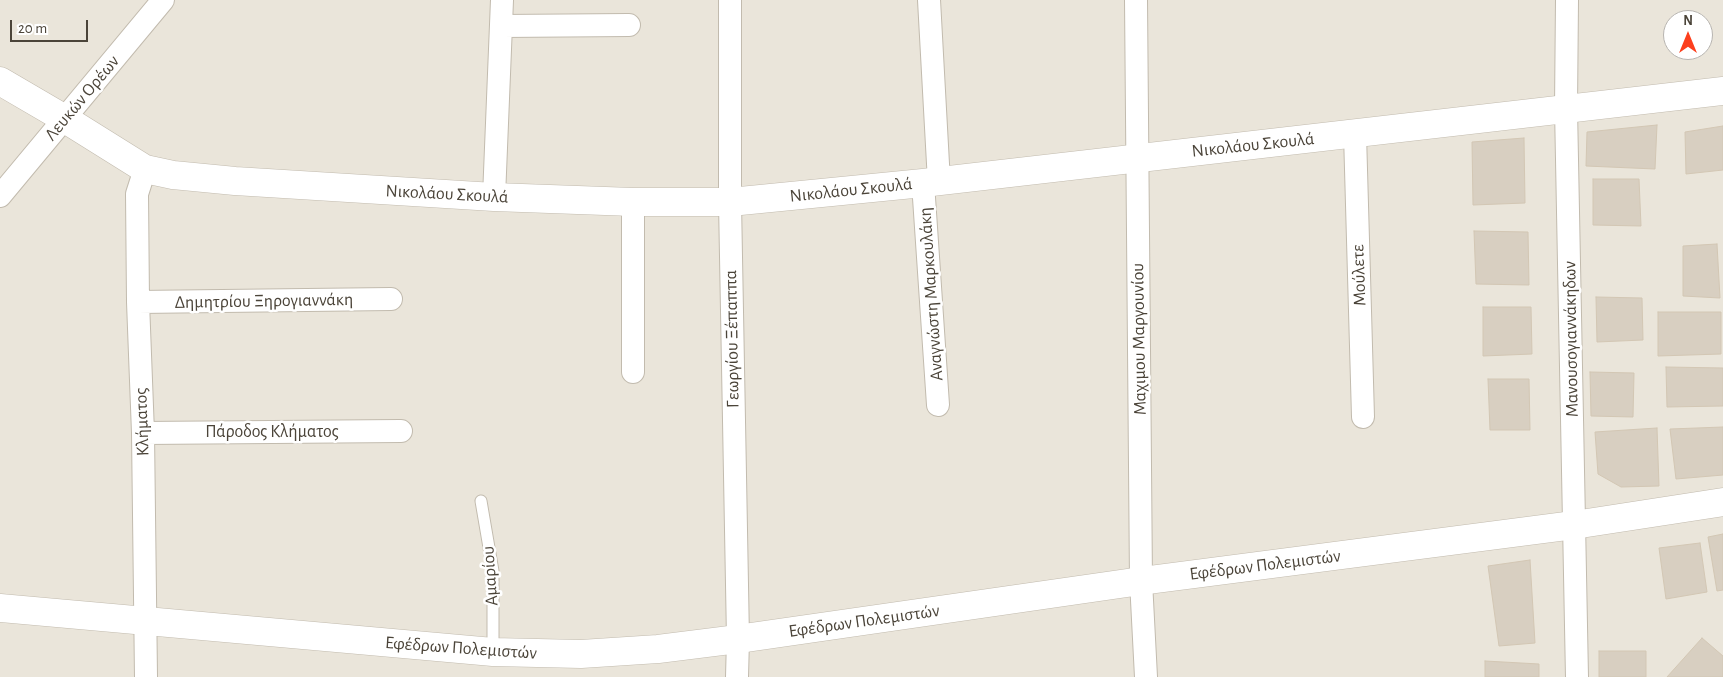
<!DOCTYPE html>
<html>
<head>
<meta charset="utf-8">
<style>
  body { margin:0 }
  #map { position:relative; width:1723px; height:677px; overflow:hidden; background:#f6f3ec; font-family:"Alegreya Sans",sans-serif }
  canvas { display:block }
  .north { position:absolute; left:1663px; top:10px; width:50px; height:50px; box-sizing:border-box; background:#fff; border:1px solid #b7b4b0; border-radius:50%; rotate:0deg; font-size:14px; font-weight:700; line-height:20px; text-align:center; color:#4b4439 }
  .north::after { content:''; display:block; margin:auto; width:18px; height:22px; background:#fc3f1d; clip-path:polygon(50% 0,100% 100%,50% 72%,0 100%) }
  .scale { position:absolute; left:10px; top:20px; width:78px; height:22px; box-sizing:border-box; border:2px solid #4b4439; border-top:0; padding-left:6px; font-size:15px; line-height:18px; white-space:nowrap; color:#4b4439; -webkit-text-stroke:4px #fff; paint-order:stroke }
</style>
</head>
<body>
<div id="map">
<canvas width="1723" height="677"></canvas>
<div class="north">N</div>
<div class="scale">20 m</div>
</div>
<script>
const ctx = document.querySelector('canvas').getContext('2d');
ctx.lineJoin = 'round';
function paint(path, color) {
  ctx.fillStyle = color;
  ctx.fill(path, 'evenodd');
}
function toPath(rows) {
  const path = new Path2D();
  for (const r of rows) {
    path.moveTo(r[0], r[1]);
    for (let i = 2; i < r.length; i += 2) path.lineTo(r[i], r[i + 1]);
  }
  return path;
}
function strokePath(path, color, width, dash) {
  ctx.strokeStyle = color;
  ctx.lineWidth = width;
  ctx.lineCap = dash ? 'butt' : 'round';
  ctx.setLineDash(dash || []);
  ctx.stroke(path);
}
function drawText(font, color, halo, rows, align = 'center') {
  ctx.font = font + ' "Alegreya Sans",sans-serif';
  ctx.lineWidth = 5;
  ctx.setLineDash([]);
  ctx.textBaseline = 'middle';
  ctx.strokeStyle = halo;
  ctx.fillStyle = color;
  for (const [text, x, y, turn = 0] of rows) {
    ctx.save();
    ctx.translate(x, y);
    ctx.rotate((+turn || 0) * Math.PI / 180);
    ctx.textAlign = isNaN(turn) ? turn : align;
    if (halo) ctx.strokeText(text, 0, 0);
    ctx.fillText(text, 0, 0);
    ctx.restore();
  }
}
paint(toPath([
  [0,0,1723,0,1723,677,0,677],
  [1673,20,1703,20,1703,50,1673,50]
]), '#eae5da');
const building = toPath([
  [1657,125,1655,169,1586,166,1587,132,1657,125],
  [1723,126,1723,170,1686,174,1685,132,1723,126],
  [1524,138,1525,203,1473,205,1472,142,1524,138],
  [1593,179,1639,179,1641,226,1593,225,1593,179],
  [1474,231,1528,232,1529,285,1476,284,1474,231],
  [1717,244,1720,298,1683,296,1683,246,1717,244],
  [1596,297,1642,298,1643,340,1597,342,1596,297],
  [1483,307,1531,307,1532,354,1483,356,1483,307],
  [1658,312,1721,312,1721,354,1658,356,1658,312],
  [1666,367,1723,368,1723,406,1667,407,1666,367],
  [1590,372,1634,373,1633,417,1591,416,1590,372],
  [1488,379,1529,379,1530,430,1490,430,1488,379],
  [1723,427,1723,475,1676,479,1670,429,1723,427],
  [1657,428,1659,486,1621,487,1598,474,1595,432,1657,428],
  [1723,534,1723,590,1717,591,1708,537,1723,534],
  [1700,543,1707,592,1666,599,1659,548,1700,543],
  [1530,560,1535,643,1499,646,1488,566,1530,560],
  [1702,638,1723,656,1723,677,1667,677,1702,638],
  [1599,651,1646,651,1646,677,1599,677,1599,651],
  [1485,661,1539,664,1539,677,1485,677,1485,661]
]);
paint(building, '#d8cfc1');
strokePath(building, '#d3c7b4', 1);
const service = toPath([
  [481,501,493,571,493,652]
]);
const minor = toPath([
  [730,0,730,202,738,639,737,677],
  [929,0,939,182],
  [1136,0,1141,581,1146,677],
  [1567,0,1566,108,1577,677],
  [502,26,629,25],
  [1355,134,1363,417],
  [145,169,137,194,138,302,143,433,146,677],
  [923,183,938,405],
  [0,196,163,0],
  [494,197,502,0],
  [138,302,391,299],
  [633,372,633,202],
  [143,433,401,431]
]);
const tertiary = toPath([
  [0,81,65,119,145,169,173,175,235,181,494,197,633,202,730,202,923,183,1723,91],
  [0,608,493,652,581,654,658,649,738,639,1141,581,1574,525,1723,502]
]);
strokePath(service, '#c2bbae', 13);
strokePath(minor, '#c2bbae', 24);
strokePath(tertiary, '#c2bbae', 29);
strokePath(service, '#fff', 11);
strokePath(minor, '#fff', 22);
strokePath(tertiary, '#fff', 28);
drawText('18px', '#4b4439', '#fff', [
  ["Λευκών Ορέων",82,98,-50],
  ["Νικολάου Σκουλά",1253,145,-6],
  ["Νικολάου Σκουλά",851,190,-6],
  ["Νικολάου Σκουλά",447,194,3],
  ["Μούλετε",1359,275,-92],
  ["Αναγνώστη Μαρκουλάκη",931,294,-94],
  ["Δημητρίου Ξηρογιαννάκη",264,301,-1],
  ["Γεωργίου Ξέπαππα",732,339,-91],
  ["Μαχιμου Mαργουνίου",1139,339,-91],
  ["Μανουσογιαννάκηδων",1571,339,-91],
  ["Κλήματος",142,422,-92],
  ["Πάροδος Κλήματος",272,432],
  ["Εφέδρων Πολεμιστών",1265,565,-7],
  ["Αμαρίου",490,576,-94],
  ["Εφέδρων Πολεμιστών",864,621,-8],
  ["Εφέδρων Πολεμιστών",461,648,4]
]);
</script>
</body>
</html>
